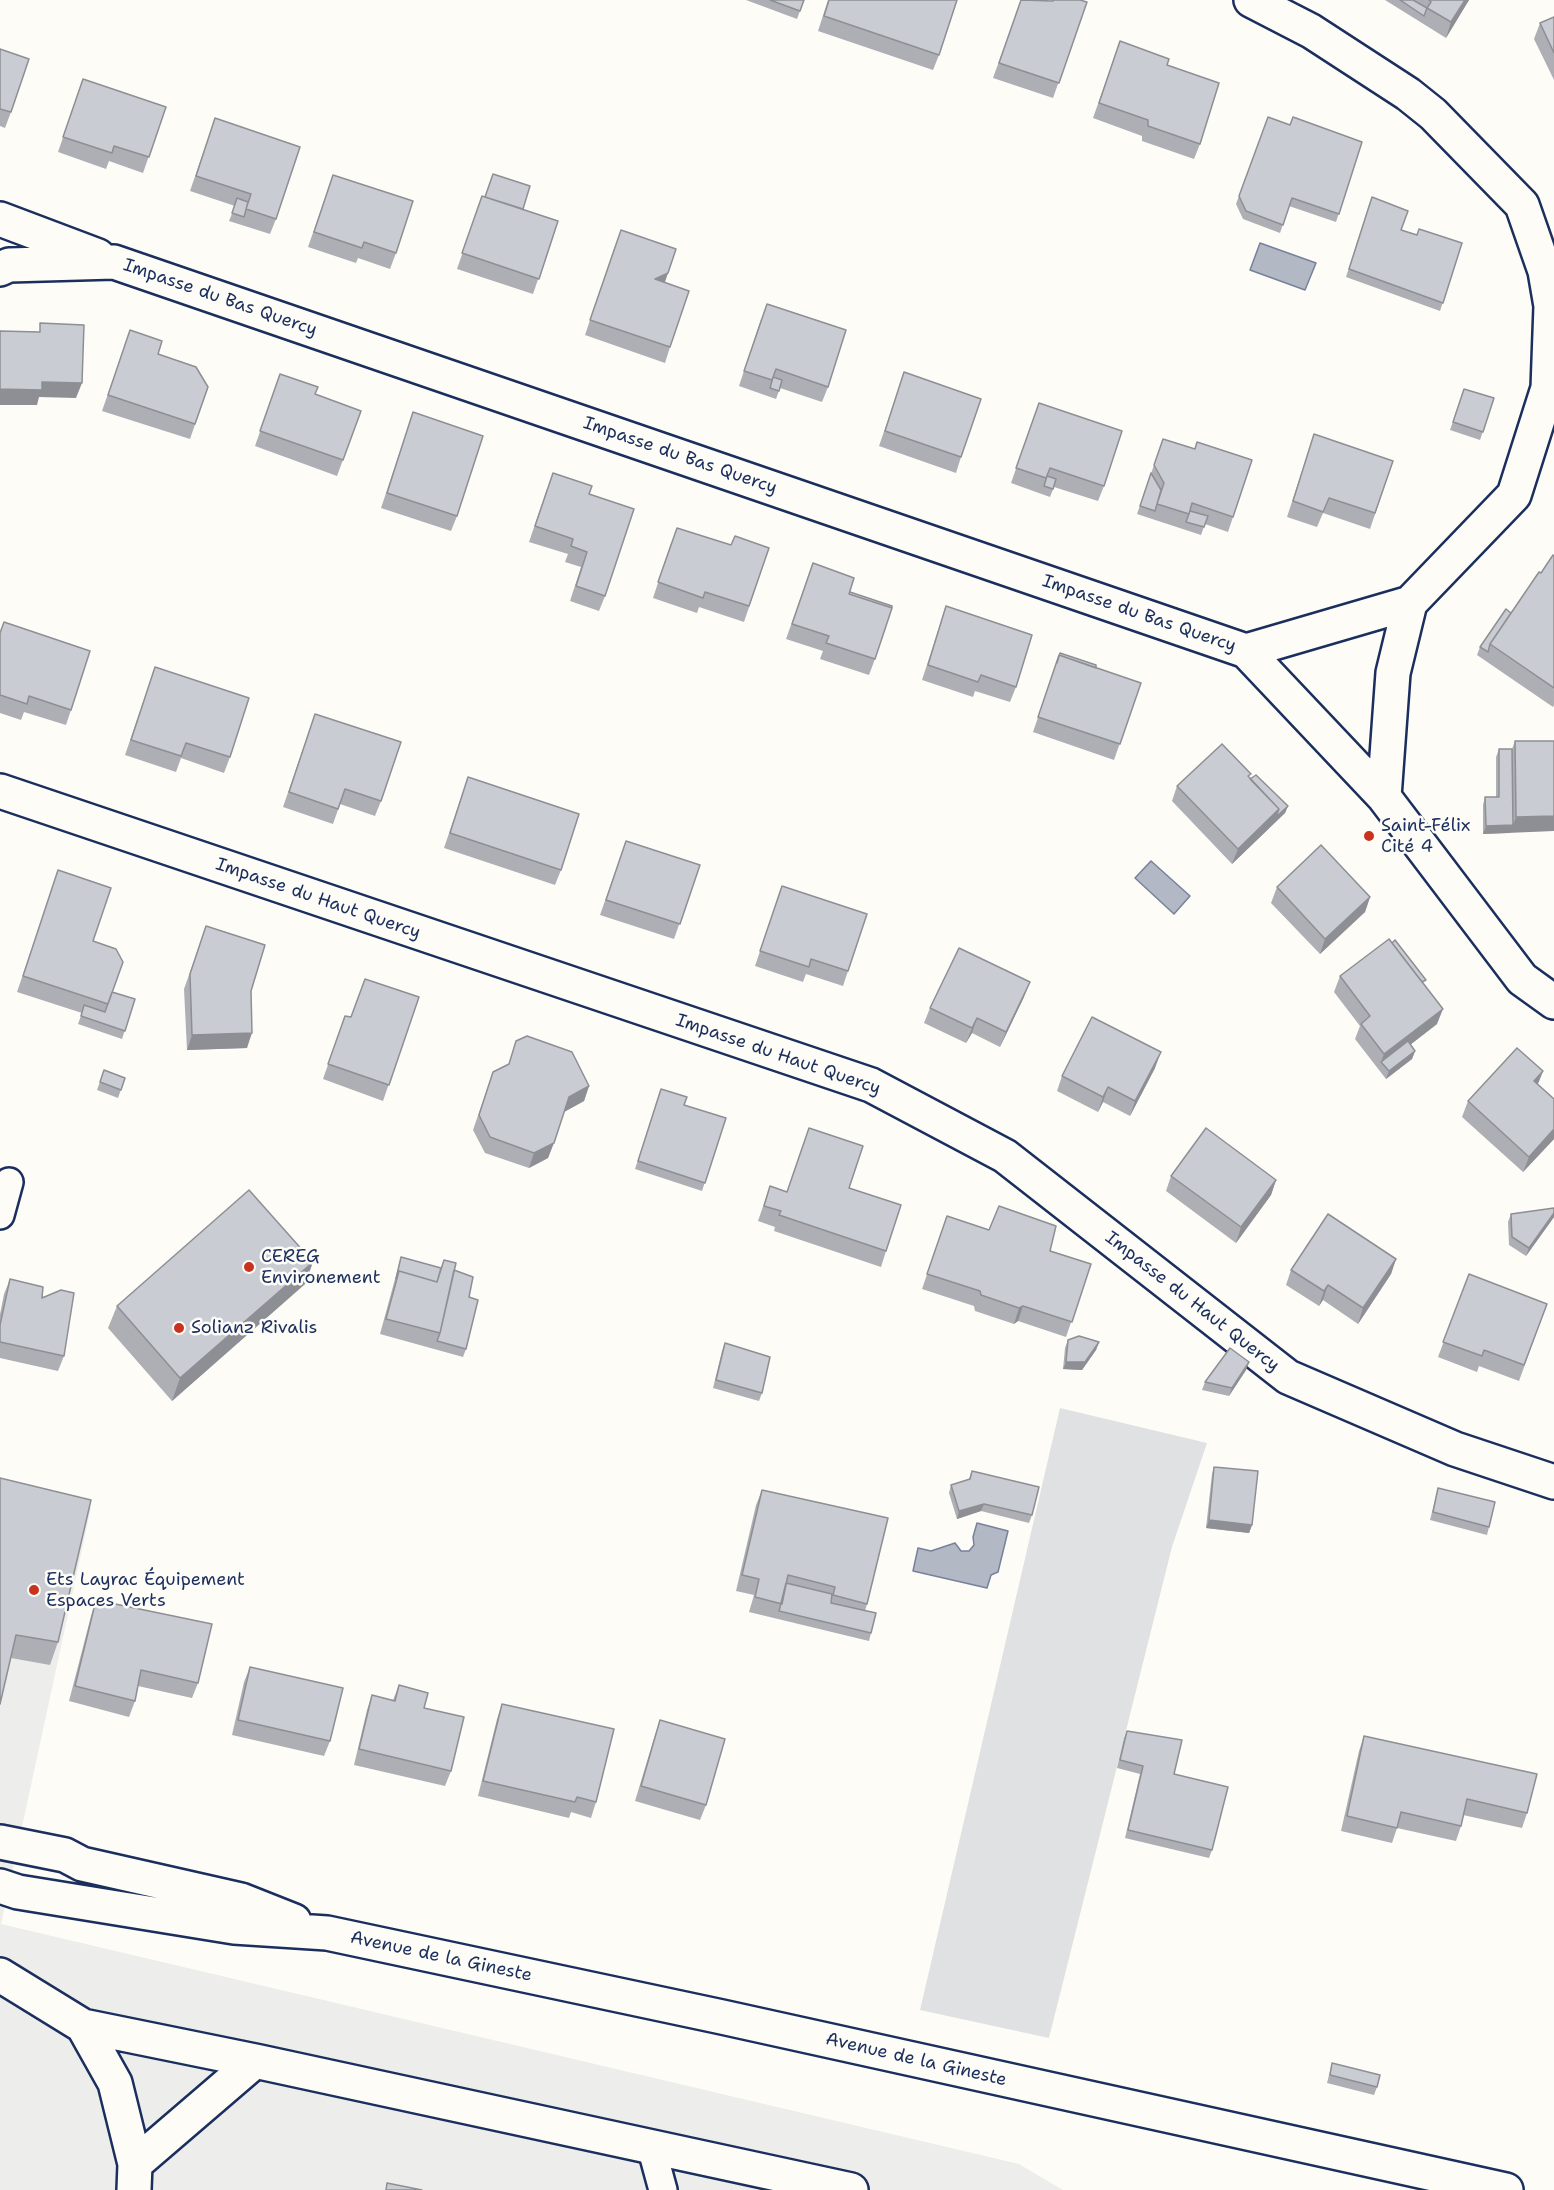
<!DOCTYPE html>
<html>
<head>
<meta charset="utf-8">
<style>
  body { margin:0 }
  canvas { display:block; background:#fdfcf7 }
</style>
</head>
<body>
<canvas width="1554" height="2190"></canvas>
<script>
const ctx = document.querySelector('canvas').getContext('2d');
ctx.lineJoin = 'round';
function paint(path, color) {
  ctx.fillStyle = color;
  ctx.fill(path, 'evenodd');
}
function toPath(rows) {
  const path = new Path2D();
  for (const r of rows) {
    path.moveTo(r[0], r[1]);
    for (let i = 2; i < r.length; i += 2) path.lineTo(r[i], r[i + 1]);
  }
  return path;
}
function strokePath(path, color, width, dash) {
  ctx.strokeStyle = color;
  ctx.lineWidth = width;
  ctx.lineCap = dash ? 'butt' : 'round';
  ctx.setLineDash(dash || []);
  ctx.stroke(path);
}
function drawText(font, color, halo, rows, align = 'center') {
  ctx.font = font + ' "Shantell Sans",sans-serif';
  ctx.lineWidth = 5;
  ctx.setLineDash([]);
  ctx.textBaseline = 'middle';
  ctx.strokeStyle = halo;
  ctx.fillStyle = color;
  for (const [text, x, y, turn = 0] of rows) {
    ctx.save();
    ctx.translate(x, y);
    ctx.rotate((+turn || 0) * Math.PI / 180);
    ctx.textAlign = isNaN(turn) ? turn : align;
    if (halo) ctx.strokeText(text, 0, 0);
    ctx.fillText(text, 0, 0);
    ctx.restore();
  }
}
paint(toPath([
  [0,1484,91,1508,1,1924,1019,2164,1063,2190,0,2190]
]), '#edeeec');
paint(toPath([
  [1060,1408,1207,1443,1172,1547,1049,2038,920,2010]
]), '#e0e1e3');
const water = toPath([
  [1260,243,1316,263,1305,290,1250,270,1260,243],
  [1151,861,1190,896,1174,914,1135,878,1151,861],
  [977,1523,1008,1531,998,1572,991,1575,987,1588,913,1571,918,1548,931,1551,955,1543,961,1551,969,1551,974,1545,973,1537,977,1523]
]);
paint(water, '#b3b8c5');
strokePath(water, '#76819c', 1.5);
const lane = toPath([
  [0,1215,9,1182],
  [651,2146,663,2190]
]);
const street = toPath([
  [1251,0,1311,31,1408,94,1433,114,1522,205,1545,271,1551,306,1548,388,1514,495,1410,603,1393,673,1384,797,1522,979,1554,1002],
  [0,219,98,256],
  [0,269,9,265,114,262,1246,651,1410,603],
  [1246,651,1384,797],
  [0,791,871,1085,1005,1156,1288,1377,1455,1449,1554,1482],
  [0,1975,83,2026,115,2083,135,2164,134,2190],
  [83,2026,255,2061],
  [135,2164,255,2061,851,2190]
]);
const primary = toPath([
  [0,1842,65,1855,82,1864,241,1900,294,1921],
  [0,1886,18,1892,234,1927,327,1933,722,2017,1506,2190]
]);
strokePath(lane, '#1b2f5e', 32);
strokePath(street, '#1b2f5e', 38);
strokePath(primary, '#1b2f5e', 38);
strokePath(lane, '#fdfcf7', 27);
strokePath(street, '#fdfcf7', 33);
strokePath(primary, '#fdfcf7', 33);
paint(toPath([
  [746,0,804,0,797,19],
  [828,0,939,55,933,70,818,31],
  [1021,0,1087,2,1053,98,993,78],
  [1385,0,1469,0,1446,38],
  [1554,17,1554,80,1534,39,1540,23],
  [1120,41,1167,65,1200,144,1194,159,1142,141,1142,136,1093,118],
  [0,49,11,112,5,128,0,126],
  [83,79,166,107,143,173,109,161,106,169,58,152],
  [1268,117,1290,125,1362,142,1336,222,1289,206,1280,233,1243,219,1236,204],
  [215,118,276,219,270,234,229,221,235,206,190,191],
  [333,175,396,253,390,269,358,258,356,263,308,247],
  [482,196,558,221,533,294,457,269],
  [1369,205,1401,230,1417,235,1462,243,1440,311,1346,277],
  [615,246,665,283,670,347,665,363,585,335],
  [761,319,828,387,822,402,780,388,776,399,739,386],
  [130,330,158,354,208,387,190,439,102,411],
  [280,374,318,387,315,394,361,411,337,476,255,446],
  [899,388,961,457,956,473,879,446],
  [1464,389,1494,398,1480,440,1450,430],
  [1039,403,1104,486,1098,501,1054,487,1050,497,1011,483],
  [413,412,457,516,451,531,381,508],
  [1314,434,1393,461,1370,529,1323,513,1317,527,1287,517],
  [1163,439,1194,449,1252,460,1228,532,1205,524,1201,535,1137,514],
  [547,489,589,494,605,596,599,611,570,601,581,567,565,562,568,554,529,542],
  [671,543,769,548,744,622,699,607,697,613,653,598],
  [1554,556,1554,705,1553,707,1477,655,1480,647,1511,613],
  [813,563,850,592,875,659,869,675,820,659,823,651,786,639],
  [946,606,1016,687,1010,702,975,691,973,697,922,680],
  [0,632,71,710,66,725,24,712,21,720,0,713],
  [1060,653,1096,668,1141,683,1114,760,1033,732],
  [155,667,230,757,224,773,181,758,176,772,125,755],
  [315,714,381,801,375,816,340,804,333,824,283,807],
  [1515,741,1554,741,1510,833,1483,834,1483,805,1485,797,1496,797,1496,757,1499,749,1512,749],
  [468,777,561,870,555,885,444,848],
  [1249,778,1288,806,1285,813,1232,864,1172,801,1177,786],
  [626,841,700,865,674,939,600,915],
  [53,886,93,941,123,962,105,1011,135,999,122,1039,78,1024,82,1013,17,992],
  [782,886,848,971,843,986,806,974,803,982,755,966],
  [1277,887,1370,897,1365,912,1320,954,1271,903],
  [201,941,251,991,247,1048,187,1050,184,989],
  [1340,976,1424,985,1437,1024,1410,1045,1415,1051,1412,1059,1386,1079,1355,1039,1360,1026,1334,992],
  [419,997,383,1101,323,1079,345,1016,351,1017],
  [1024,997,1000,1047,972,1033,966,1043,924,1023,930,1008],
  [1155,1068,1130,1116,1103,1102,1098,1112,1057,1091,1062,1076],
  [104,1070,125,1078,118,1098,97,1090],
  [1543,1071,1538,1084,1554,1099,1554,1139,1523,1172,1462,1117,1468,1101],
  [493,1072,589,1086,584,1101,564,1112,548,1158,529,1168,485,1153,473,1130],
  [661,1089,684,1105,726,1118,702,1191,635,1169],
  [809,1128,849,1188,886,1251,881,1267,774,1231,775,1227,758,1221,770,1186,787,1192],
  [1171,1176,1276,1180,1271,1195,1236,1243,1166,1191],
  [1554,1208,1554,1217,1526,1256,1509,1245,1508,1222,1511,1214],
  [947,1216,1091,1264,1066,1337,1018,1321,1014,1324,975,1311,974,1306,922,1289],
  [401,1257,441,1268,444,1260,454,1270,469,1297,466,1349,463,1357,380,1334],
  [1396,1259,1391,1274,1358,1324,1323,1300,1319,1306,1286,1285,1291,1270],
  [313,1262,305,1284,172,1401,108,1328,117,1306],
  [1469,1274,1547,1304,1519,1381,1479,1366,1477,1372,1438,1357],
  [10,1279,42,1298,64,1356,58,1371,0,1358,0,1314,4,1294],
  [1068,1340,1099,1342,1096,1350,1082,1370,1063,1369,1065,1348],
  [725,1343,762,1393,759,1401,713,1388,722,1351],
  [1246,1370,1229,1396,1202,1390,1205,1382],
  [1214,1467,1252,1525,1249,1533,1206,1528,1212,1474],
  [972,1471,1032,1515,1029,1523,981,1511,957,1519,949,1493,951,1485,969,1479],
  [0,1478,58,1642,50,1665,11,1658],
  [1438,1488,1489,1527,1487,1535,1430,1520],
  [762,1490,867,1604,865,1611,871,1633,869,1641,749,1612,754,1595,736,1591,756,1505],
  [96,1600,198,1683,192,1698,138,1686,135,1701,129,1717,69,1701,91,1616],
  [250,1667,330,1741,324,1756,232,1735,244,1682],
  [399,1685,451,1771,445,1786,354,1765,367,1710,372,1695,393,1700],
  [502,1704,596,1802,591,1818,571,1812,569,1818,478,1796,497,1719],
  [660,1720,706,1805,700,1820,635,1801,655,1735],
  [1127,1731,1174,1774,1212,1850,1209,1858,1125,1838,1140,1774,1117,1768,1124,1738],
  [1364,1736,1527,1813,1522,1828,1463,1815,1461,1826,1456,1841,1397,1828,1392,1843,1341,1831,1359,1751],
  [1332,2063,1377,2087,1374,2095,1327,2083]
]), '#adafb5');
paint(toPath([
  [1465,0,1469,0,1446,38,1451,22],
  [668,273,663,288,655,279],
  [42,382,82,383,76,398,39,397,37,405,0,405,0,389],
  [1288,806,1285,813,1232,864,1238,849,1279,809],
  [1554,816,1554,831,1483,834,1486,826,1513,825,1516,817],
  [1370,897,1365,912,1320,954,1325,939],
  [1030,982,1024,997,1000,1047,1006,1032],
  [1443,1009,1437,1024,1384,1065,1381,1062,1384,1054],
  [977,1018,972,1033,966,1043,972,1028],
  [252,1033,247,1048,187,1050,192,1035],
  [1415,1051,1412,1059,1386,1079,1389,1071],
  [1161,1052,1155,1068,1130,1116,1135,1101],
  [1543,1071,1537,1086,1534,1081],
  [589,1086,584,1101,564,1112,569,1097],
  [1108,1087,1103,1102,1098,1112,1103,1097],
  [1554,1129,1554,1139,1523,1172,1529,1157],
  [554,1143,548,1158,529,1168,534,1153],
  [1276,1180,1271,1195,1236,1243,1241,1227],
  [1554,1213,1554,1217,1526,1256,1529,1248],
  [1396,1259,1391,1274,1358,1324,1363,1308],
  [313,1262,305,1284,172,1401,180,1378],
  [1328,1285,1323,1300,1319,1306,1324,1291],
  [1023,1306,1018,1321,1014,1324,1019,1308],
  [1099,1342,1096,1350,1082,1370,1063,1369,1066,1362],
  [1249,1362,1246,1370,1229,1396,1232,1388],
  [984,1504,981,1511,957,1519,959,1511],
  [1209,1520,1252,1525,1249,1533,1206,1528]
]), '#8d8f94');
const building = toPath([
  [770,0,804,0,800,11,770,0],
  [829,0,957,0,939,55,824,16,829,0],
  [1021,0,1053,1,1053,0,1080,0,1087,2,1059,83,999,63,1021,0],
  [1400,0,1413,0,1427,8,1424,16,1400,0],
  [1429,0,1465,0,1451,22,1427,8,1431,2,1429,0],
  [1554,17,1554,53,1540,23,1554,17],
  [1120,41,1169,59,1167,65,1219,83,1200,144,1148,126,1148,120,1099,103,1120,41],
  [0,49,29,59,11,112,0,109,0,49],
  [83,79,166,107,149,157,114,146,112,153,63,137,83,79],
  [1268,117,1290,125,1293,117,1362,142,1339,214,1292,198,1283,225,1246,211,1239,196,1268,117],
  [215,118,300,147,276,219,246,209,251,194,196,176,215,118],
  [493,174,530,186,523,209,485,197,493,174],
  [333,175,413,201,396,253,364,242,362,248,314,232,333,175],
  [482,196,558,221,539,279,462,253,482,196],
  [1372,197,1408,211,1401,230,1417,235,1419,229,1462,243,1443,303,1349,269,1372,197],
  [237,198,248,202,244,217,232,213,237,198],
  [621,230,676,249,668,273,655,279,689,291,670,347,590,320,621,230],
  [767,304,846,330,828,387,776,369,772,380,744,371,767,304],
  [40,323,84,325,82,383,42,382,42,390,0,389,0,331,40,332,40,323],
  [130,330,162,341,158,354,196,367,208,387,195,424,108,395,130,330],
  [904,372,981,399,961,457,885,431,904,372],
  [280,374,318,387,315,394,361,411,343,460,260,431,280,374],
  [773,377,782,380,779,391,770,388,773,377],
  [1464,389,1494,398,1483,432,1453,422,1464,389],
  [1039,403,1122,431,1104,486,1050,468,1046,478,1016,468,1039,403],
  [413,412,483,436,457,516,387,493,413,412],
  [1314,434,1393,461,1375,513,1329,498,1323,512,1293,501,1314,434],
  [1163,439,1195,449,1197,442,1252,460,1233,517,1192,503,1189,514,1157,504,1164,483,1154,465,1163,439],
  [553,473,592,486,589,494,634,509,605,596,576,586,587,552,571,546,573,539,535,526,553,473],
  [1151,473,1161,490,1155,511,1140,506,1151,473],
  [1047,476,1056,479,1053,489,1044,486,1047,476],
  [1190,511,1208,516,1204,527,1186,522,1190,511],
  [677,528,731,545,735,536,769,548,749,606,705,592,703,598,658,582,677,528],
  [1553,555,1554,556,1554,688,1490,644,1539,572,1541,573,1553,555],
  [813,563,854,578,849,594,892,608,875,659,826,643,829,636,792,624,813,563],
  [850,592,892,606,892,608,849,594,850,592],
  [946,606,1032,635,1016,687,981,675,978,682,928,665,946,606],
  [1506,609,1511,613,1490,644,1488,652,1480,647,1506,609],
  [4,622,90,651,71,710,29,696,27,704,0,695,0,633,4,622],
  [1060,653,1096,665,1096,668,1059,655,1057,663,1060,653],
  [1059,655,1141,683,1120,744,1038,717,1059,655],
  [155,667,249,698,230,757,186,743,181,756,131,740,155,667],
  [315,714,401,742,381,801,345,789,338,809,289,792,315,714],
  [1515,741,1554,741,1554,816,1516,817,1515,741],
  [1222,744,1251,774,1248,776,1279,809,1238,849,1177,786,1222,744],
  [1499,749,1512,749,1513,825,1486,826,1485,797,1499,797,1499,749],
  [1256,775,1288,806,1276,817,1279,809,1250,779,1256,775],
  [468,777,579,814,561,870,450,833,468,777],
  [626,841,700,865,680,924,606,900,626,841],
  [1321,845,1370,897,1325,939,1277,887,1321,845],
  [58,870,111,888,93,941,116,949,123,962,108,1004,23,976,58,870],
  [782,886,867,914,848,971,811,959,809,967,760,951,782,886],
  [206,926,265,945,251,991,252,1033,192,1035,190,974,206,926],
  [1389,939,1443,1009,1384,1054,1361,1024,1370,1016,1340,976,1389,939],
  [1395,940,1426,980,1422,982,1392,943,1395,940],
  [959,948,1030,982,1006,1032,977,1018,972,1028,930,1008,959,948],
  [365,979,419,997,389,1085,328,1064,345,1016,351,1017,365,979],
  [112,992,135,999,125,1031,81,1016,84,1005,105,1012,112,992],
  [1092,1017,1161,1052,1135,1101,1108,1087,1103,1097,1062,1076,1092,1017],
  [527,1036,572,1052,589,1086,569,1097,554,1143,534,1153,490,1137,479,1115,493,1072,509,1064,516,1041,527,1036],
  [1408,1041,1415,1051,1389,1071,1381,1062,1408,1041],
  [1517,1048,1543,1071,1534,1081,1554,1099,1554,1129,1529,1157,1468,1101,1517,1048],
  [104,1070,125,1078,121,1090,100,1082,104,1070],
  [661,1089,687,1097,684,1105,726,1118,705,1183,638,1161,661,1089],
  [809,1128,863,1146,849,1188,901,1205,886,1251,779,1215,781,1211,764,1206,770,1186,787,1192,809,1128],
  [1206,1128,1276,1180,1241,1227,1171,1176,1206,1128],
  [249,1190,313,1262,180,1378,117,1306,249,1190],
  [999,1206,1056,1226,1050,1251,1091,1264,1072,1322,1023,1306,1019,1308,981,1295,980,1291,927,1274,947,1216,989,1230,999,1206],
  [1554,1208,1554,1213,1529,1248,1512,1237,1511,1214,1554,1208],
  [1328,1214,1396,1259,1363,1308,1328,1285,1324,1291,1291,1270,1328,1214],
  [401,1257,441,1268,437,1282,399,1271,396,1279,401,1257],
  [444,1260,456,1263,440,1333,386,1319,399,1271,437,1282,444,1260],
  [454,1270,473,1277,469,1297,478,1300,466,1349,437,1341,440,1333,454,1270],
  [1469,1274,1547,1304,1524,1365,1484,1350,1482,1356,1443,1342,1469,1274],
  [10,1279,43,1287,42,1298,61,1290,74,1293,64,1356,0,1342,0,1325,10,1279],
  [1079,1336,1099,1342,1085,1362,1066,1362,1068,1340,1079,1336],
  [725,1343,770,1357,762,1393,716,1380,725,1343],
  [1230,1348,1249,1362,1232,1388,1205,1382,1230,1348],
  [1214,1467,1258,1471,1252,1525,1209,1520,1214,1467],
  [972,1471,1039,1487,1032,1515,984,1504,959,1511,951,1485,970,1479,972,1471],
  [0,1478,91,1500,58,1642,16,1635,0,1704,0,1478],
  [1438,1488,1495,1502,1489,1527,1433,1512,1438,1488],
  [762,1490,888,1518,867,1604,833,1595,835,1587,788,1575,782,1604,755,1597,759,1579,742,1575,762,1490],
  [786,1583,832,1594,831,1603,876,1613,871,1633,779,1611,786,1583],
  [96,1600,212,1624,198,1683,141,1670,135,1701,75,1686,96,1600],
  [250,1667,343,1688,330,1741,238,1720,250,1667],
  [399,1685,428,1693,424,1708,464,1717,451,1771,359,1749,372,1695,395,1701,399,1685],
  [502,1704,614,1729,596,1802,577,1797,575,1802,483,1781,502,1704],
  [660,1720,725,1739,706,1805,641,1786,660,1720],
  [1127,1731,1182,1740,1174,1774,1228,1787,1212,1850,1128,1830,1143,1766,1120,1760,1127,1731],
  [1364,1736,1537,1774,1527,1813,1467,1799,1461,1826,1401,1812,1397,1828,1347,1816,1364,1736],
  [1332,2063,1380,2075,1377,2087,1330,2075,1332,2063],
  [387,2183,422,2190,386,2190,387,2183]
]);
paint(building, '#c9ccd3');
strokePath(building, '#8d8f94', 1.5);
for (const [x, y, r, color] of [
  [1369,836,6,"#c8321e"],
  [249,1267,6,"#c8321e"],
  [179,1328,6,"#c8321e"],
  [34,1590,6,"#c8321e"]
]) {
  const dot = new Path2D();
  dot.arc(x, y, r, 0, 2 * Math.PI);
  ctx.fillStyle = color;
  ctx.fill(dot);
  strokePath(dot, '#fdfcf7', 2);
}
drawText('18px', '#1b2f5e', '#fdfcf7', [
  ["Impasse du Bas Quercy",220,298,19],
  ["Impasse du Bas Quercy",680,456,19],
  ["Impasse du Bas Quercy",1139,614,19],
  ["Impasse du Haut Quercy",318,899,19],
  ["Impasse du Haut Quercy",778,1055,19],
  ["Impasse du Haut Quercy",1192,1302,38],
  ["Avenue de la Gineste",441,1957,12],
  ["Avenue de la Gineste",916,2060,13]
]);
drawText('18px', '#1b2f5e', '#fdfcf7', [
  ["Saint-Félix",1381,826],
  ["Cité 4",1381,847],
  ["CEREG",261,1257],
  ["Environement",261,1278],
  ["Solianz Rivalis",191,1328],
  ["Ets Layrac Équipement",46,1580],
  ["Espaces Verts",46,1601]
], 'left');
</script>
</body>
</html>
